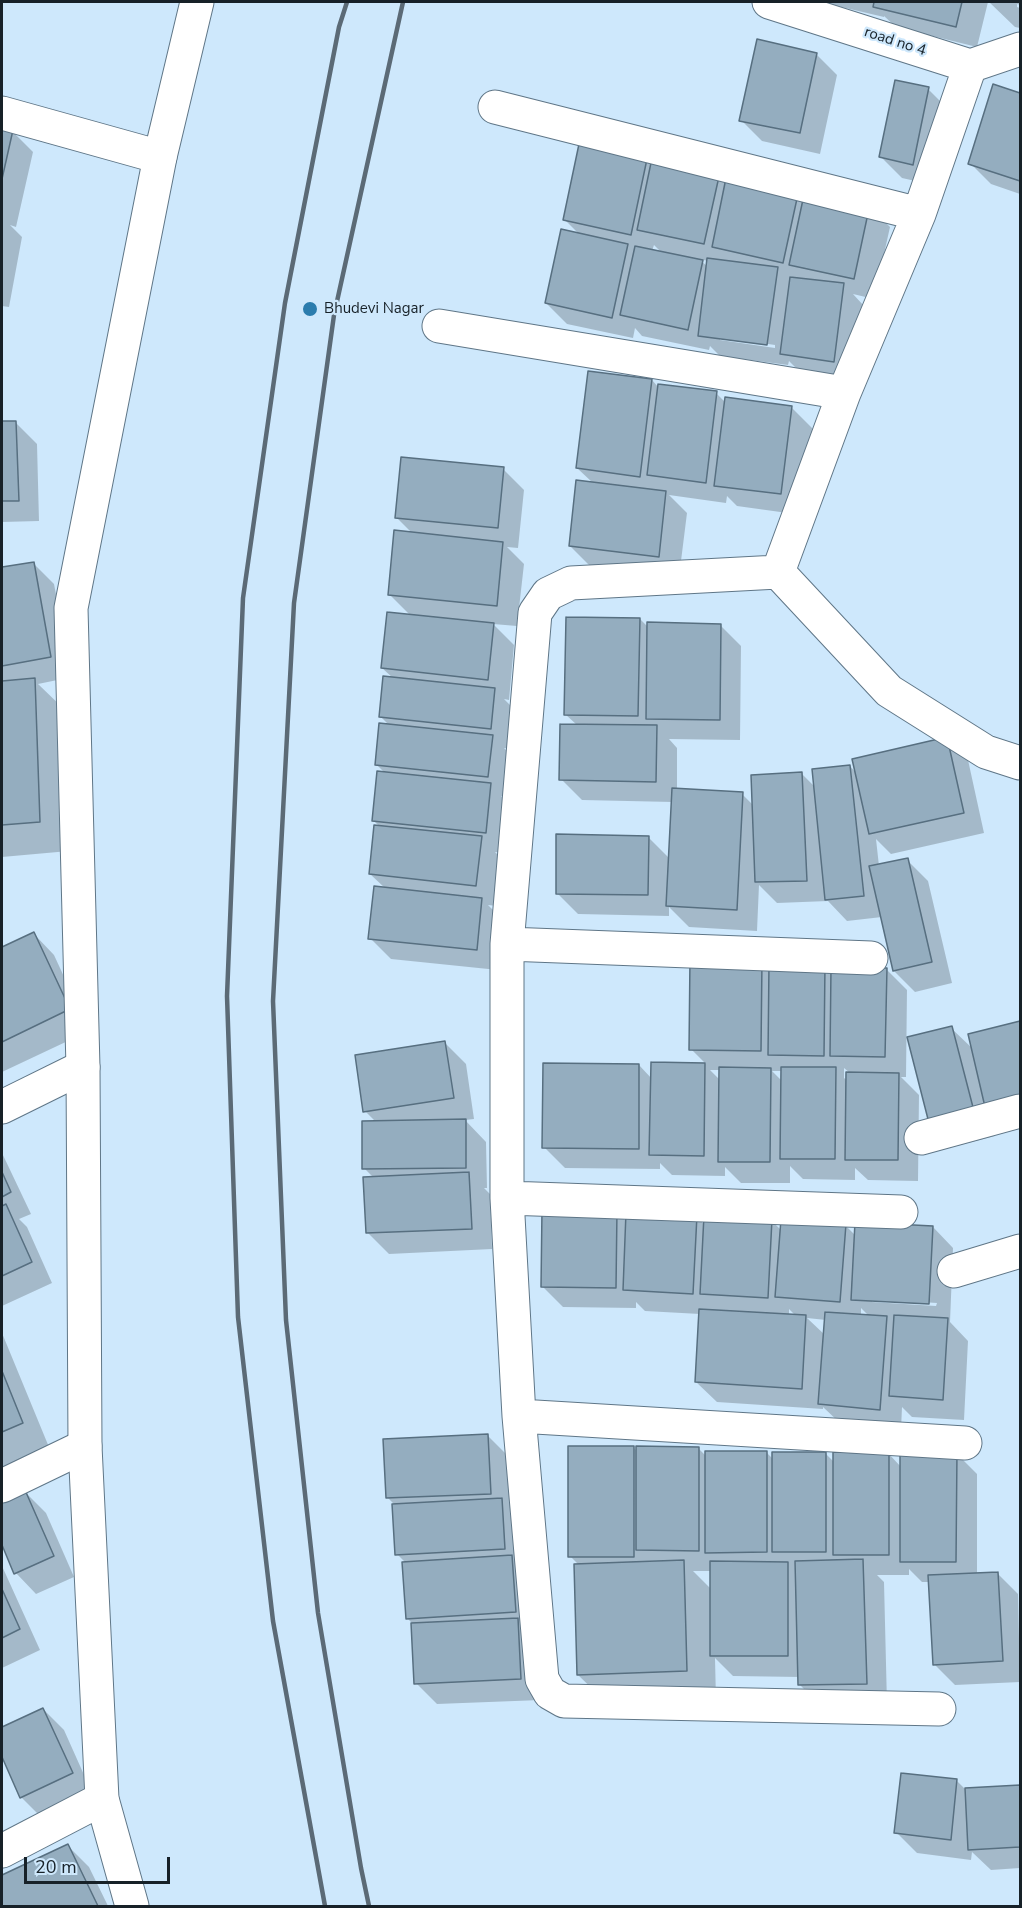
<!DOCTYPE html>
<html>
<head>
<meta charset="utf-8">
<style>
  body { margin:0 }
  #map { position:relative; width:1022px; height:1908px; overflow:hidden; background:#cee8fc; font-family:"Nunito Sans",sans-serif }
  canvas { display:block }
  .frame { position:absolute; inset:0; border:3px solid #172128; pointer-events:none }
  .scale { position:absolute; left:24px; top:1857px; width:146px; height:27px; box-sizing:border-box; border:3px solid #172128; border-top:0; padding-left:8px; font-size:18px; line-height:21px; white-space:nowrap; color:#172128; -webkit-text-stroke:4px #cee8fc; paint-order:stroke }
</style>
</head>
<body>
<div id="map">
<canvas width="1022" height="1908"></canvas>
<div class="frame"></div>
<div class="scale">20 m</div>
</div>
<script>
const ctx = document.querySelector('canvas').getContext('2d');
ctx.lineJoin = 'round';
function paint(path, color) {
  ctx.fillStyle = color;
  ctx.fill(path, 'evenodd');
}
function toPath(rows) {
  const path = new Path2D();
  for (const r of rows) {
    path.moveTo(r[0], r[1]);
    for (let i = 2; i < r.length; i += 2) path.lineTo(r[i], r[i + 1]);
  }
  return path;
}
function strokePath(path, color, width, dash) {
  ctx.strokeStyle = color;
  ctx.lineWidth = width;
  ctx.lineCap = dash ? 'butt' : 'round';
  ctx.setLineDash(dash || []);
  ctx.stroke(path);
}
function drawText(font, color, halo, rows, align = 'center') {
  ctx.font = font + ' "Nunito Sans",sans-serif';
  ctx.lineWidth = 4.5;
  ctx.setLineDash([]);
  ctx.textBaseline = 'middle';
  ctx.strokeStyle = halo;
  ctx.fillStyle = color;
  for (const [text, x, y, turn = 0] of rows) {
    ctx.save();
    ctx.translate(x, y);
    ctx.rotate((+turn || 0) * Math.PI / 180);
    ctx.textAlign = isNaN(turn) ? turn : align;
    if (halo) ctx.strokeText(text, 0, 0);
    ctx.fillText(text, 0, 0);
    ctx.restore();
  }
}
paint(toPath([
  [820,2,988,2,977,47,896,27,884,16,884,17],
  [989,2,1020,2,1020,5,1017,4,1017,7,1020,8,1020,28,1015,27],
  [816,54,837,75,820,154,762,141,741,120],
  [994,86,1020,94,1020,194,991,184,970,163],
  [928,89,949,110,933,185,902,178,881,157],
  [2,129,12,131,33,152,16,227,10,225,22,237,9,307,2,306],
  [647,161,652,166,869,206,890,227,874,299,853,294,864,306,854,382,803,375,789,361,788,365,720,356,710,346,709,350,642,336,635,328,633,338,567,324,546,303,580,235,564,219],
  [654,245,662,253,652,251],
  [699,259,708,261,708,267],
  [720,337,775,345,775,348,720,340],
  [652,380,659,388,716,393,726,403,792,408,813,429,802,515,737,506,727,496,726,503,669,495,687,513,679,577,591,567,570,546,593,483,577,468],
  [2,423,16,423,37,444,39,521,2,522],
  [503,469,524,490,518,548,507,547,524,564,517,626,493,624,514,645,509,700,504,699,515,710,511,749,504,748,513,757,509,797,501,796,511,806,506,853,495,852,502,859,497,906,488,905,503,920,498,970,391,959,370,938,386,889,370,874,380,827,373,820,386,774,376,764,389,725,380,716,393,678,382,668,411,616,389,594,412,533,396,517],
  [33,563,54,584,72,677,38,684,64,709,69,851,2,857,2,569],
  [640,619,649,628,720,625,741,646,740,740,669,739,677,748,677,790,742,794,753,805,802,774,815,787,850,766,856,773,947,739,968,760,984,833,891,854,876,839,879,866,907,860,928,881,952,983,915,992,894,971,882,917,847,921,828,901,777,903,759,885,757,931,689,927,669,907,669,916,578,914,557,893,648,837,670,859,673,802,582,800,561,779,577,725,565,714],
  [34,934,54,955,89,1031,2,1072,2,949],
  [692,960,886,969,907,990,906,1077,901,1077,919,1095,918,1181,868,1180,855,1168,855,1180,803,1179,790,1166,790,1183,741,1183,725,1167,725,1176,672,1175,660,1163,660,1169,565,1168,544,1147,639,1065,652,1079,652,1064,706,1064,691,1049],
  [844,1068,850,1073,848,1081,844,1078],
  [710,1070,721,1070,721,1081],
  [772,1071,783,1071,783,1082],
  [1020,1023,1020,1124,987,1107,995,1136,952,1147,931,1126,951,1028,973,1049,969,1035],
  [445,1043,466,1064,474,1119,465,1120,486,1142,487,1188,484,1188,490,1194,492,1249,389,1254,368,1233,374,1178,364,1168,376,1122,365,1111],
  [2,1153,31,1214,19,1219,27,1227,52,1283,2,1306],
  [616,1211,627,1222,696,1217,705,1225,771,1220,781,1230,845,1225,856,1236,933,1227,953,1248,950,1322,968,1341,964,1420,912,1417,902,1407,901,1430,841,1424,823,1407,823,1409,717,1402,696,1382,700,1314,645,1311,636,1302,636,1308,563,1307,542,1286],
  [872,1299,937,1303,936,1306,872,1302],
  [861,1308,870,1317,861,1316],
  [789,1309,796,1316,789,1316],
  [807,1318,826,1320,825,1335],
  [2,1333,51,1452,2,1473],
  [488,1436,509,1457,541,1700,437,1704,416,1683,412,1623,407,1618,406,1563,397,1554,394,1504,387,1497],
  [633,1447,638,1452,698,1448,707,1457,767,1453,774,1460,826,1454,835,1463,889,1454,901,1467,956,1453,977,1474,977,1574,997,1573,1018,1594,1020,1682,955,1685,934,1664,930,1582,922,1582,909,1569,909,1575,877,1575,884,1582,887,1704,821,1706,800,1685,800,1677,733,1676,715,1658,716,1700,608,1704,578,1675,579,1565,570,1556],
  [693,1571,712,1571,712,1590],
  [25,1492,46,1513,74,1577,36,1594,16,1573,2,1541,2,1503],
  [2,1566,40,1650,2,1668],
  [43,1709,64,1730,93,1795,42,1818,21,1797,2,1753,2,1728],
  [956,1780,966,1790,1020,1787,1020,1868,991,1870,972,1852,971,1860,917,1853,896,1832],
  [68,1846,89,1867,108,1906,2,1906,2,1877]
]), '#0003');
const building = toPath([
  [874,2,962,2,956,27,873,7,874,2],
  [757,39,817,53,800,133,739,121,757,39],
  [895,80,929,87,913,165,879,157,895,80],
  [993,84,1020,93,1020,181,968,164,993,84],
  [2,127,13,130,2,179,2,127],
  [579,144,647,159,631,235,563,220,579,144],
  [652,158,720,172,704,244,637,230,652,158],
  [726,178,798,194,783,263,712,247,726,178],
  [805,190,870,204,854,279,789,265,805,190],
  [561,229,628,244,612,318,545,303,561,229],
  [635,246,703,260,688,330,620,315,635,246],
  [707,258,778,267,767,345,698,336,707,258],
  [790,277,844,283,834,362,780,354,790,277],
  [588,371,652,379,640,477,576,468,588,371],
  [658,384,717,391,706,483,647,475,658,384],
  [725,397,792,406,781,494,714,486,725,397],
  [2,421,16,421,19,501,2,501,2,421],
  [401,457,504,467,498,528,395,518,401,457],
  [576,480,666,491,659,557,569,546,576,480],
  [394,530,503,542,497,606,388,595,394,530],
  [34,562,51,657,2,666,2,567,34,562],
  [387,612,494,623,488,680,381,668,387,612],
  [566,617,640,618,638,716,564,715,566,617],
  [647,622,721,624,720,720,646,719,647,622],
  [383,676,495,688,491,729,379,717,383,676],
  [35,678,40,822,2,825,2,681,35,678],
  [379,723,493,735,488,777,375,765,379,723],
  [560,724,657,725,656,782,559,780,560,724],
  [947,737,964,813,869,834,852,759,947,737],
  [850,765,864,896,825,900,812,769,850,765],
  [377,771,491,783,486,833,372,821,377,771],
  [802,772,807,881,755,882,751,775,802,772],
  [672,788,743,792,737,910,666,906,672,788],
  [374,825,482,836,476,886,369,874,374,825],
  [556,834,649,836,648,895,556,894,556,834],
  [908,858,932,962,893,971,869,866,908,858],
  [374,886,482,898,477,950,368,939,374,886],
  [34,932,70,1009,2,1042,2,947,34,932],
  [690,958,762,960,761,1051,689,1050,690,958],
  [769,963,825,964,824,1056,768,1055,769,963],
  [831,967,887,968,885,1057,830,1056,831,967],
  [1020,1021,1020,1098,985,1107,968,1034,1020,1021],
  [952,1026,975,1115,930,1127,907,1037,952,1026],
  [445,1041,454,1098,363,1112,355,1055,445,1041],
  [651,1062,705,1063,704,1156,649,1155,651,1062],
  [543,1063,639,1064,639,1149,542,1148,543,1063],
  [719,1067,771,1068,770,1162,718,1162,719,1067],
  [781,1067,836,1067,835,1159,780,1159,781,1067],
  [846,1072,899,1073,898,1160,845,1160,846,1072],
  [466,1119,466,1168,362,1169,362,1121,466,1119],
  [2,1172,11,1192,2,1197,2,1172],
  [469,1172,472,1229,366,1233,363,1177,469,1172],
  [6,1204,32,1262,2,1276,2,1206,6,1204],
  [542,1209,617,1210,616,1288,541,1287,542,1209],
  [626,1212,697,1215,693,1294,623,1290,626,1212],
  [704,1215,772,1219,768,1298,700,1294,704,1215],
  [781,1219,846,1224,840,1302,775,1297,781,1219],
  [855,1222,933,1226,929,1304,851,1300,855,1222],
  [699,1309,806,1315,802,1389,695,1382,699,1309],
  [825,1312,887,1316,880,1410,818,1404,825,1312],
  [894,1315,948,1318,943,1400,889,1396,894,1315],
  [2,1371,23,1423,2,1432,2,1371],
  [488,1434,491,1494,386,1498,383,1439,488,1434],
  [568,1446,634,1446,634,1557,568,1557,568,1446],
  [636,1446,699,1447,699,1551,636,1550,636,1446],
  [705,1451,767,1451,767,1552,705,1553,705,1451],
  [900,1451,957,1451,956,1562,900,1562,900,1451],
  [772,1452,826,1452,826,1552,772,1552,772,1452],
  [833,1452,889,1453,889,1555,833,1555,833,1452],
  [25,1490,54,1556,14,1574,2,1545,2,1501,25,1490],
  [502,1498,505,1549,395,1555,392,1504,502,1498],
  [512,1555,516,1612,406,1619,402,1562,512,1555],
  [863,1559,867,1684,798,1685,795,1561,863,1559],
  [684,1560,687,1671,577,1675,574,1564,684,1560],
  [710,1561,788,1562,788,1656,710,1656,710,1561],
  [998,1572,1003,1661,933,1665,928,1575,998,1572],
  [2,1589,20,1629,2,1638,2,1589],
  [518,1618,521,1679,414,1684,411,1623,518,1618],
  [43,1708,73,1773,20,1798,2,1757,2,1727,43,1708],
  [901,1773,957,1779,951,1840,894,1833,901,1773],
  [1020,1785,1020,1847,968,1850,965,1788,1020,1785],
  [68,1844,98,1906,2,1906,2,1875,68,1844]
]);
paint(building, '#94adbf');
strokePath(building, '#576f80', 1.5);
const minor = toPath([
  [769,2,970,66,1020,49],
  [495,107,919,214],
  [2,113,160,157],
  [439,326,844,393],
  [778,572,889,691,986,752,1020,763],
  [507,944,871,958],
  [2,1107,83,1067],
  [921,1138,1020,1111],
  [507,1198,901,1212],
  [954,1271,1020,1251],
  [519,1416,965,1443],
  [2,1486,85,1446],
  [939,1709,564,1701,550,1693,542,1679,519,1416,507,1198,507,944,535,613,548,594,571,583,778,572,844,393,919,214,970,66],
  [2,1851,102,1799]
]);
const tertiary = toPath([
  [132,1906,102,1799,85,1446,83,1067,71,608,160,157,197,2]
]);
strokePath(minor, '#5f7687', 35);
strokePath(tertiary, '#5f7687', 35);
strokePath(minor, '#fff', 33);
strokePath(tertiary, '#fff', 33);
strokePath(toPath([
  [325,1906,273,1621,238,1317,227,996,243,598,285,303,339,27,347,2],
  [369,1906,361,1868,318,1613,286,1320,273,1001,294,603,334,315,403,2]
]), '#5b6a76', 4.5);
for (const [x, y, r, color] of [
  [310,309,8,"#2b7cad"]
]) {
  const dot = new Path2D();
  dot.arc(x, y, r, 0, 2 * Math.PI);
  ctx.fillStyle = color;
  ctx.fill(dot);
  strokePath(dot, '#cee8fc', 2);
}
drawText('15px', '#172128', '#cee8fc', [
  ["road no 4",895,42,18]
]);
drawText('15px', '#172128', '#cee8fc', [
  ["Bhudevi Nagar",324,309]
], 'left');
</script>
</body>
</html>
